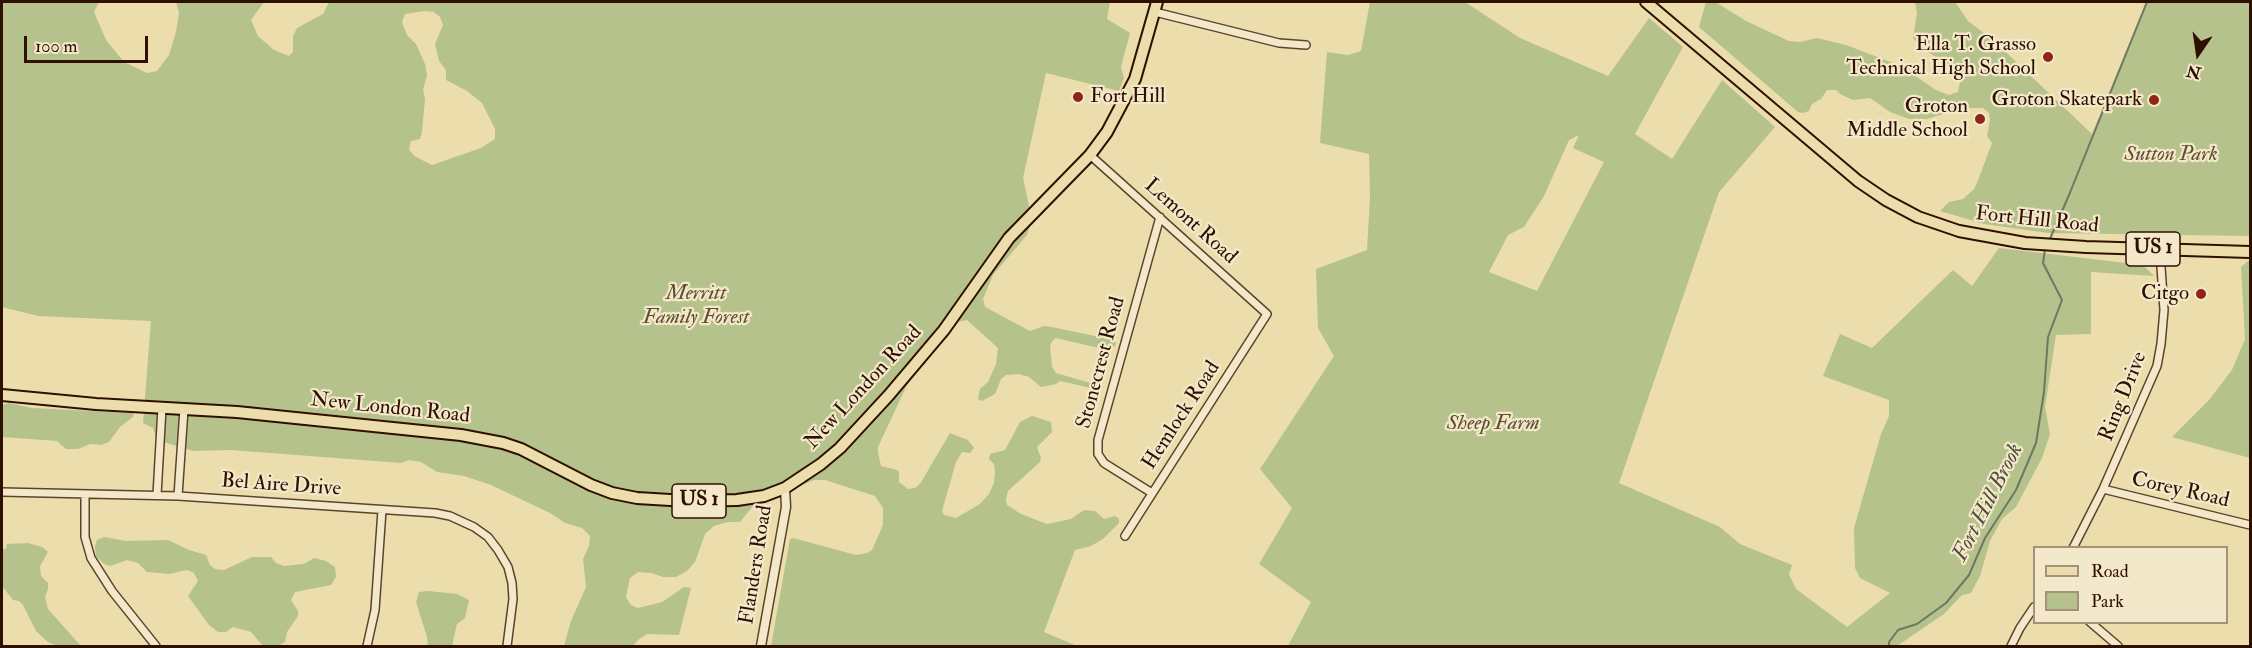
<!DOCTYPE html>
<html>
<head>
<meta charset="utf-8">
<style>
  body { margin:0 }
  #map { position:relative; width:2252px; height:648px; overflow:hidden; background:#ecddad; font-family:"IM FELL Double Pica",serif }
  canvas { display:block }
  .frame { position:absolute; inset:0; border:3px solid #2f0f00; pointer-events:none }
  .legend { position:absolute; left:2033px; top:546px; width:195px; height:78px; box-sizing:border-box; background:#f3e9ca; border:2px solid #a59279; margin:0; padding:8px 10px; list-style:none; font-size:18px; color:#2f0f00 }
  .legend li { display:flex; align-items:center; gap:12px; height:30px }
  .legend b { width:30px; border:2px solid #a59279 }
  .north { position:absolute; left:2168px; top:24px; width:60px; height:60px; -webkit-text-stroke:4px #f3e9ca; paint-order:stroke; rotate:193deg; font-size:16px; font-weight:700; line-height:24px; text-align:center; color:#2f0f00 }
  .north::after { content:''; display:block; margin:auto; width:21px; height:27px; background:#2f0f00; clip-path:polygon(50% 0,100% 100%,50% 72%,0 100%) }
  .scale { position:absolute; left:24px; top:36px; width:124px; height:27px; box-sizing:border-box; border:3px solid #2f0f00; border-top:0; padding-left:8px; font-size:18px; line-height:21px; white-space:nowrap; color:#2f0f00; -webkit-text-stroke:4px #f3e9ca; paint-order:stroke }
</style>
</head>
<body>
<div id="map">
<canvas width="2252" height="648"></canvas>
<div class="frame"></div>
<ul class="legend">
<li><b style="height:8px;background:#ecddad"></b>Road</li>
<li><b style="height:16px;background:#b6c28b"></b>Park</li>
</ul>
<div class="north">N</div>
<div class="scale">100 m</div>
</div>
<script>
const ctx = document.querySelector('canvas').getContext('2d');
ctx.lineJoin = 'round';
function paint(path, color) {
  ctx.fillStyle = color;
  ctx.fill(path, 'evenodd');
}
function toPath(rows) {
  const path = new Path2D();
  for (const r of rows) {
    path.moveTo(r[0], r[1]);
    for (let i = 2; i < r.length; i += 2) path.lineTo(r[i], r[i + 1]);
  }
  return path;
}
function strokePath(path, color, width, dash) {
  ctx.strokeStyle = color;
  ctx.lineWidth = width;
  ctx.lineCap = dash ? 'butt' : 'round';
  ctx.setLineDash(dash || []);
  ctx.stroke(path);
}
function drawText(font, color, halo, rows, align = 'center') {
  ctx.font = font + ' "IM FELL Double Pica",serif';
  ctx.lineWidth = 4.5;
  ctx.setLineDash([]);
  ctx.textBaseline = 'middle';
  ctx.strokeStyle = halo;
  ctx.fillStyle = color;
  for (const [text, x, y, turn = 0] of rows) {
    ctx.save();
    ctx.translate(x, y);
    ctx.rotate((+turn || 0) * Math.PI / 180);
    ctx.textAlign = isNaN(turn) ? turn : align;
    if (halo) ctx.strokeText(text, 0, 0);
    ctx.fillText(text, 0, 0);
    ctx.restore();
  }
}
paint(toPath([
  [2,2,99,2,94,12,106,40,124,62,147,73,157,71,169,55,176,32,179,13,176,2,264,2,251,20,258,36,274,50,289,56,293,52,293,36,297,28,323,14,329,2,1110,2,1107,19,1130,33,1121,67,1124,78,1119,91,1046,73,1023,178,1032,220,1027,235,993,275,983,299,985,307,1030,331,1044,326,1052,327,1114,340,1116,343,1115,346,1107,350,1056,338,1052,341,1050,346,1052,367,1056,373,1104,387,1091,388,1060,381,1056,384,1041,387,1029,377,1019,374,1006,375,1001,379,995,394,982,401,978,399,980,389,988,382,996,364,998,348,967,320,957,322,907,385,878,447,878,453,881,466,897,470,899,472,899,482,908,489,915,488,920,484,950,433,968,440,974,448,970,453,962,452,956,462,942,511,944,515,956,518,980,504,989,494,994,483,995,472,994,464,989,459,990,454,1005,450,1020,422,1032,416,1051,422,1052,432,1037,447,1041,458,1040,462,1008,491,1006,499,1007,505,1021,514,1047,524,1071,519,1084,510,1095,511,1104,519,1115,516,1119,519,1119,523,1103,539,1091,546,1075,550,1044,632,1077,646,771,646,790,539,793,538,856,555,867,553,872,550,883,525,883,508,875,496,825,480,814,480,753,506,740,522,728,522,714,526,705,534,695,562,687,571,676,577,663,577,651,573,638,572,630,578,626,597,631,605,638,608,662,602,684,587,691,588,679,635,647,634,638,640,633,646,564,646,571,621,586,587,583,559,589,546,590,536,582,528,565,523,550,513,491,485,464,476,437,472,421,462,409,460,401,463,231,450,193,451,157,440,153,428,143,423,151,321,38,316,2,307],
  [424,11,434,12,440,17,443,25,435,44,439,61,446,70,446,80,467,91,482,103,495,129,495,139,481,148,432,165,416,157,409,150,411,141,420,139,422,132,425,99,423,90,427,75,425,64,416,44,407,35,402,22,405,14],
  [1370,2,1465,2,1520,38,1608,76,1649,18,1683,47,1635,134,1672,159,1722,80,1775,127,1719,192,1619,483,1720,527,1740,544,1792,565,1789,574,1796,589,1847,627,1890,593,1860,578,1855,568,1854,528,1881,434,1889,416,1889,400,1823,376,1840,334,1872,348,1953,270,1972,286,1999,248,2143,265,2154,276,2091,272,2091,334,2056,335,2045,407,2050,434,2042,458,2016,507,2002,519,1990,541,1980,576,1971,593,1962,595,1944,614,1897,646,1288,646,1311,602,1259,564,1292,508,1260,469,1334,356,1318,328,1316,269,1367,250,1370,197,1369,154,1320,143,1327,52,1348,55,1361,51],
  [1579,135,1573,148,1604,162,1537,291,1489,272,1508,235,1524,227,1544,196,1569,140],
  [1706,2,1717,3,1746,21,1789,41,1800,42,1817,38,1846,45,1901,66,1936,90,1949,95,1958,92,1960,82,1945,63,1920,47,1913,38,1917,13,1915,2,1955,2,1968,21,1993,40,2092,134,2146,2,2250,2,2250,236,2048,233,1984,224,1940,211,1949,202,1963,199,1974,189,1977,183,1992,143,1987,136,1990,120,1989,113,1983,108,1963,108,1927,119,1909,119,1890,112,1870,98,1853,100,1840,94,1836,90,1827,90,1821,99,1812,104,1809,111,1803,113,1798,112,1699,27],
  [2248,261,2250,261,2250,458,2172,437,2209,400,2232,370,2245,339,2241,267],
  [9,403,32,408,133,413,134,416,120,427,109,442,101,445,90,444,78,449,66,449,57,441,2,437,2,405],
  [104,537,126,541,168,540,189,550,206,555,210,565,215,569,224,570,252,557,271,557,276,563,284,566,304,564,314,558,326,561,335,567,336,577,331,585,295,592,291,600,298,611,298,616,287,632,285,642,278,646,263,646,251,632,233,627,226,632,218,632,209,625,188,596,198,581,194,573,187,570,169,574,147,572,138,563,127,560,110,566,104,564,96,556,95,546,97,540],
  [28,543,42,547,48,552,40,566,41,576,48,583,48,589,45,597,48,609,81,646,57,646,48,642,36,631,23,605,19,601,13,600,2,586,2,549,6,549,7,544],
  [428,591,457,594,469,600,465,618,457,624,452,646,428,646,427,637,416,602,419,592]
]), '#b6c28b');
strokePath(toPath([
  [2049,241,2069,195,2147,2],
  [1889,646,1889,642,1898,630,1917,624,1946,603,1969,575,1985,538,2016,490,2036,443,2044,392,2048,337,2062,300,2043,263,2045,249]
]), '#6f7763', 2);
const minor = toPath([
  [1155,12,1279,43,1306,45],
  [1090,155,1267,314,1125,536],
  [2103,489,2250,525],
  [2,492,178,496,435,513,450,516,474,527,488,537,498,550,508,567,512,583,513,599,507,646],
  [1152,493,1104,463,1098,454,1098,440,1160,217],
  [85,494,85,537,91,558,112,591,156,646],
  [157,495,162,408],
  [178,496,184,409],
  [2073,548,2103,489,2157,366,2161,344,2164,310,2161,267,2158,249],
  [2090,622,2118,646],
  [367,646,375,610,382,510],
  [2011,646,2020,628,2034,607]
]);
const tertiary = toPath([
  [761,646,786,507,785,488]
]);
const primary = toPath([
  [1646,2,1858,181,1886,200,1918,217,1959,231,2025,243,2086,247,2250,252],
  [2,395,96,404,237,412,461,435,503,443,521,449,591,485,612,493,637,498,687,501,737,500,764,496,785,488,821,464,840,448,889,395,944,330,1009,238,1090,155,1107,132,1135,79,1157,2]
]);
strokePath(minor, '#5e422b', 10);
strokePath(tertiary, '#5e422b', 11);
strokePath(primary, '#2f0f00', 14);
strokePath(minor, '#f3e9ca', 7);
strokePath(tertiary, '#f3e9ca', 8);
strokePath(primary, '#ecddad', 10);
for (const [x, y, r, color] of [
  [2048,57,6,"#8f2418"],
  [1078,97,6,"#8f2418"],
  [2154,100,6,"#8f2418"],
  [1980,119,6,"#8f2418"],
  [2201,294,6,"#8f2418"]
]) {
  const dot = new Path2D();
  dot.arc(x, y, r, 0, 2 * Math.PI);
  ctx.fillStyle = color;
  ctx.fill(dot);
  strokePath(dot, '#f3e9ca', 2);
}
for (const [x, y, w] of [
  [2153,249,54],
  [699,501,54]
]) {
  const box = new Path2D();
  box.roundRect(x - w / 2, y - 17, w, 34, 4.5);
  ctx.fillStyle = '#f3e9ca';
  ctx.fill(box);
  strokePath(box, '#2f0f00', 1.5);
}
drawText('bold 20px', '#2f0f00', null, [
  ["US 1",2153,249],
  ["US 1",699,501]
]);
drawText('21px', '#2f0f00', '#f3e9ca', [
  ["Ella T. Grasso",2036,45],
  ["Technical High School",2036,69],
  ["Fort Hill",1090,97,"left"],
  ["Groton Skatepark",2142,100],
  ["Groton",1968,107],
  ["Middle School",1968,131],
  ["Citgo",2189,294]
], 'right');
drawText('italic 21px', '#5e4e31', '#f3e9ca', [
  ["Sutton Park",2171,155],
  ["Merritt",696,294],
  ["Family Forest",696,318],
  ["Sheep Farm",1493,424]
]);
drawText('21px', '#2f0f00', '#f3e9ca', [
  ["Fort Hill Road",2037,221,6],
  ["Lemont Road",1190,222,42],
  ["Stonecrest Road",1102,363,-75],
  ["New London Road",864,388,-47],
  ["Ring Drive",2124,397,-68],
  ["New London Road",390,409,6],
  ["Hemlock Road",1182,416,-57],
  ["Bel Aire Drive",281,486,4],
  ["Corey Road",2180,491,13],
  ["Flanders Road",757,565,-81]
]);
drawText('italic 22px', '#544c3a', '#f3e9ca', [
  ["Fort Hill Brook",1989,503,-63]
]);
</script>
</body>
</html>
